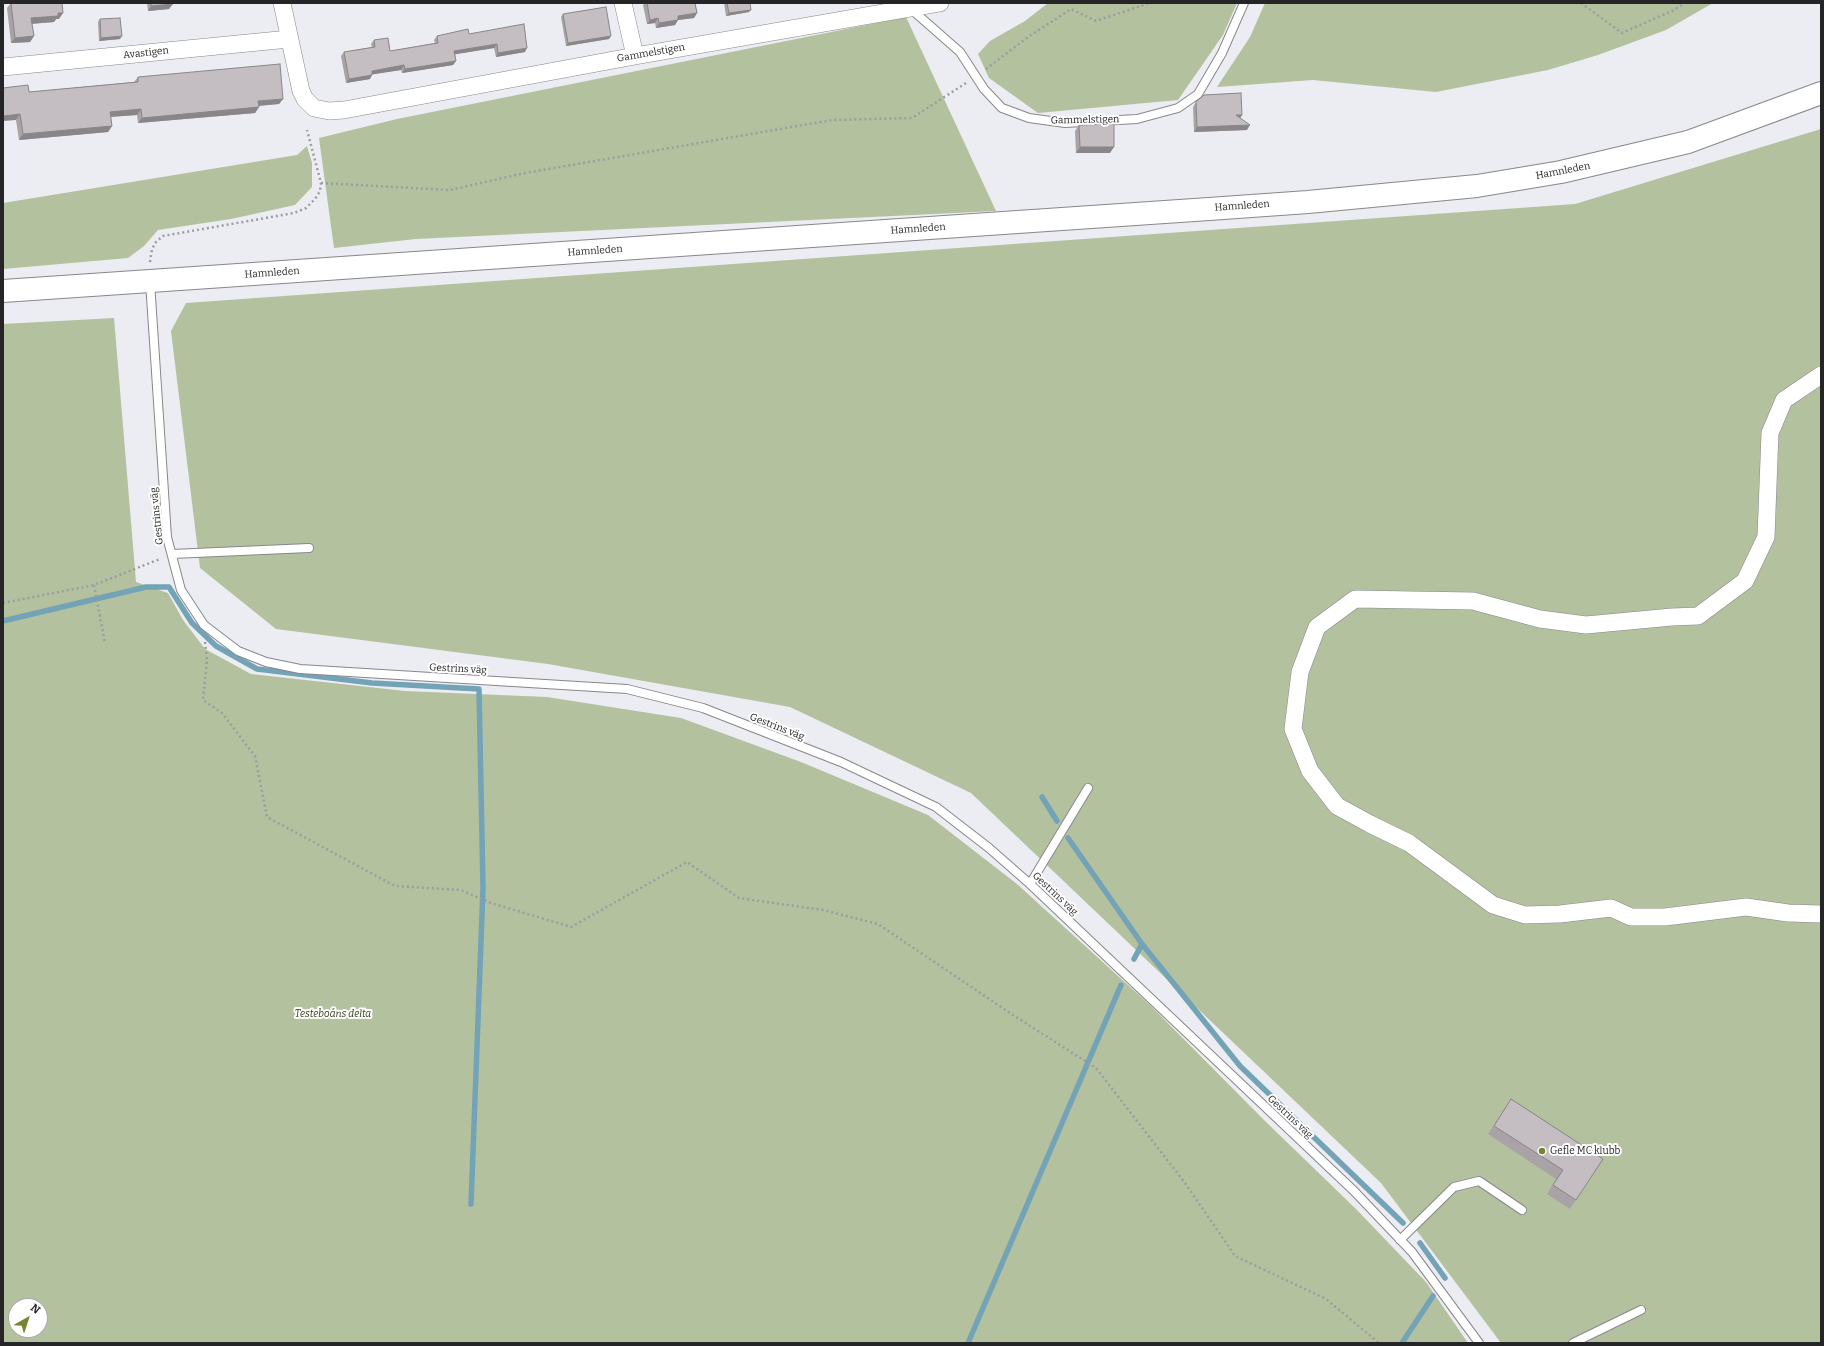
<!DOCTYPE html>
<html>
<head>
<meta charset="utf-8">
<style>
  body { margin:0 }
  #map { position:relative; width:1824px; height:1346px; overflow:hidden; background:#ececf3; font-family:Bitter,serif }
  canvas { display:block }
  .frame { position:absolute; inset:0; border:4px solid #252527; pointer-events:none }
  .north { position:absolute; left:8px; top:1298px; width:40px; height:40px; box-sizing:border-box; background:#fff; border:1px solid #a8a8a9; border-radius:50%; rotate:39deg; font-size:11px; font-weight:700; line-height:16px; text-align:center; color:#252527 }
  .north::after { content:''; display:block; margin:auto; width:14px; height:18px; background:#778432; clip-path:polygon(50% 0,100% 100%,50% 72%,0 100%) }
</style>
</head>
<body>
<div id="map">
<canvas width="1824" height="1346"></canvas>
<div class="frame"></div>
<div class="north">N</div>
</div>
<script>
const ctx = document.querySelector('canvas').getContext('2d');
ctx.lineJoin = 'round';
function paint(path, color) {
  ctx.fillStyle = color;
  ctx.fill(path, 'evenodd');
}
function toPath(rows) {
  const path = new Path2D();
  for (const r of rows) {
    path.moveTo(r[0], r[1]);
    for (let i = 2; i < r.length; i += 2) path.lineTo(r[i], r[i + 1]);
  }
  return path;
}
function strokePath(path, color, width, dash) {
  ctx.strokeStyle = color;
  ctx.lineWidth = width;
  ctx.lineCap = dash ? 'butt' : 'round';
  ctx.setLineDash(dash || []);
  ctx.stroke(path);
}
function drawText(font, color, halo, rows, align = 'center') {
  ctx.font = font + ' Bitter,serif';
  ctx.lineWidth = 4;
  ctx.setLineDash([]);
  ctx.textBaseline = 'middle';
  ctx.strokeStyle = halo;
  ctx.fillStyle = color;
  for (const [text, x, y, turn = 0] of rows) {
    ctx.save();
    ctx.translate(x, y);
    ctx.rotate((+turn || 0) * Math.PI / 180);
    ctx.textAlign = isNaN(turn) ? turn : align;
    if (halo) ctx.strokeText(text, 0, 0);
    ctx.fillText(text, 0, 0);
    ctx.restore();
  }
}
paint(toPath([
  [1048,3,1237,3,1223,35,1178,100,1038,113,989,78,978,54,990,41,1025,21],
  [1265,3,1713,3,1666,30,1598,55,1548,70,1436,92,1313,80,1217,87,1250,37],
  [906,17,996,211,416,239,334,248,319,138,397,119],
  [1821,129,1821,1343,1501,1343,1381,1183,971,793,790,707,548,664,276,629,200,568,171,331,186,303,1575,204],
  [307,146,312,163,312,187,295,205,231,219,158,230,144,246,128,258,3,269,3,203,297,155],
  [114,318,136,582,168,593,183,620,205,649,251,674,405,691,547,697,681,718,801,762,928,815,1017,884,1150,1005,1264,1120,1357,1210,1426,1282,1468,1343,3,1343,3,324],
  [16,1306,40,1306,40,1330,16,1330]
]), '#b4c19e');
strokePath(toPath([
  [3,621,146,587,169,587,192,623,216,646,257,669,372,683,479,689,483,888,471,1204],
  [1042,797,1057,821],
  [1068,838,1142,944,1240,1066,1403,1223],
  [1134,959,1142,944],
  [1420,1243,1445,1278],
  [968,1343,1121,985],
  [1402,1343,1433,1296]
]), '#73a3b6', 5.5);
const lane = toPath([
  [911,9,960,52,984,89,1002,108,1029,118,1065,123,1137,119,1178,108,1198,94,1222,53,1244,3],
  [150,282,167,537,181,590,204,625,238,651,266,662,300,669,627,689,703,708,841,762,936,807,989,848,1030,884,1354,1191,1412,1252,1479,1343],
  [172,554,309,548],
  [1030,884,1088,788],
  [1400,1240,1454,1187,1479,1181,1522,1210],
  [1573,1343,1641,1310]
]);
const street = toPath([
  [282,3,301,91,305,99,314,108,329,111,344,110,635,56,940,3],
  [623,3,635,56],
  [3,67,289,39],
  [1821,375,1784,400,1770,433,1766,537,1745,581,1698,616,1672,617,1586,625,1540,619,1473,601,1355,599,1317,627,1300,672,1293,729,1310,771,1337,806,1370,824,1409,843,1493,905,1525,915,1560,914,1611,908,1631,917,1665,917,1746,907,1788,913,1821,914]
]);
const secondary = toPath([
  [3,291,1209,209,1308,202,1477,186,1561,172,1688,142,1821,93]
]);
strokePath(lane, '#87878d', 10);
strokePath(street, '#87878d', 18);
strokePath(secondary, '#87878d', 24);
strokePath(toPath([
  [1581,3,1622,33,1674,10,1685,3],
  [986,69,1028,37,1071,9,1096,21,1150,3],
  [321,183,450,190,525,173,832,120,912,118,966,83],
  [150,262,152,249,156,242,163,236,294,213,306,208,315,199,320,191,321,183,307,130],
  [94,585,105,643],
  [3,603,94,585,160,559],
  [205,642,207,660,203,700,222,713,255,756,267,817,395,886,461,890,491,903,571,927,687,862,739,898,823,910,878,924,1013,1015,1096,1068,1185,1183,1235,1256,1326,1299,1379,1343]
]), '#9c9ca1', 2.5, [2, 3]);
strokePath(lane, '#fff', 8);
strokePath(street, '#fff', 17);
strokePath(secondary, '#fff', 22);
paint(toPath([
  [11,3,59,19,56,19,54,22,32,24,34,36,30,42,11,43,7,8],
  [147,3,174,3,172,3,169,9,148,11],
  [645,3,695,3,697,13,694,18,678,20,675,25,656,28,655,23,647,24,643,5],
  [724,3,750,3,749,12,726,16],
  [563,14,611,36,609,39,566,46,561,17],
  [100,19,120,39,99,41,98,22],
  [469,34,525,52,496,57,494,48,455,54,456,61,453,65,402,73,401,70,372,74,370,79,346,83,341,56,344,52,372,47,371,44,374,40,390,51,435,43,434,40,437,36],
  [138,77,283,99,279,104,259,106,259,107,255,113,138,123,137,115,111,117,112,126,108,132,19,140,16,120,29,92,134,82],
  [1196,102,1242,115,1240,118,1247,130,1194,132,1193,107],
  [1079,125,1110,153,1076,153,1075,131],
  [1511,1099,1603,1159,1570,1209,1547,1194,1556,1179,1488,1134]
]), '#a9a3a7');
paint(toPath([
  [173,4,169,9,148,11,151,6],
  [751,10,749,12,726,16,729,13],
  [58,13,63,13,59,19,56,19,54,22,27,24,31,18],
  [697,13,694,18,678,20,675,25,656,28,659,23,678,16],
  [658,18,655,23,647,24,650,20],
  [34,36,30,42,11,43,15,38],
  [122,36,120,39,99,41,101,38],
  [611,36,609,39,566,46,568,43],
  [497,44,494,48,451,55,454,51],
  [527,48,525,52,496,57,498,53],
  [456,61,453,65,402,73,405,69],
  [404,65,401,70,369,75,372,71],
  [372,75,370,79,346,83,349,79],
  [283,99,279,104,254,106,258,101],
  [259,107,255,113,138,123,142,118],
  [141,109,137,115,107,117,110,112],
  [20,114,16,120,3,121,3,116],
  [1236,115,1242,115,1239,120],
  [1250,125,1247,130,1194,132,1197,127],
  [112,126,108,132,19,140,23,134],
  [1080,147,1114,147,1110,153,1076,153]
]), '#898588');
const building = toPath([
  [11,3,62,3,63,13,58,13,58,16,31,18,34,36,15,38,11,3],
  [151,3,172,3,173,4,151,6,151,3],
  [647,3,695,3,697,13,678,16,678,20,659,23,658,18,650,20,647,3],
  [727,3,750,3,751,10,729,13,727,3],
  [606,7,611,36,568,43,563,14,606,7],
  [120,18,122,36,101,38,100,19,120,18],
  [524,24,527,48,498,53,497,44,454,51,456,61,405,69,404,65,372,71,372,75,349,79,344,52,375,47,374,40,388,38,390,51,438,43,437,36,468,29,469,34,524,24],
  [280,64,283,99,258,101,259,107,142,118,141,109,110,112,112,126,23,134,20,114,3,116,3,88,28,85,29,92,138,82,138,77,280,64],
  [1241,93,1242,115,1236,115,1250,125,1197,127,1196,102,1204,95,1241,93],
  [1114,124,1114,147,1080,147,1079,125,1114,124],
  [1511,1099,1603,1159,1576,1200,1553,1185,1563,1170,1494,1126,1511,1099]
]);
paint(building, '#c4bec2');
strokePath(building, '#898588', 1);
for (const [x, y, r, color] of [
  [1542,1151,4,"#778432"]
]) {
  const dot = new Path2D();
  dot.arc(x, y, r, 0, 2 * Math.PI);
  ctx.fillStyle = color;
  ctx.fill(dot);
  strokePath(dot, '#fff', 1.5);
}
drawText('10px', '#252527', '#fff', [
  ["Avastigen",146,53,-6],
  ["Gammelstigen",651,53,-10],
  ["Gammelstigen",1085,120,-1],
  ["Hamnleden",1563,171,-11],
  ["Hamnleden",1242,206,-4],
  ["Hamnleden",918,229,-4],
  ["Hamnleden",595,251,-4],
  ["Hamnleden",272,273,-4],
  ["Gestrins väg",157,516,-96],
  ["Gestrins väg",458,669,3],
  ["Gestrins väg",777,727,21],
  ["Gestrins väg",1055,894,43],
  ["Gestrins väg",1290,1117,43]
]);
drawText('italic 10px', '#2f3c12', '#fff', [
  ["Testeboåns delta",333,1014]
]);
drawText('10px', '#252527', '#fff', [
  ["Gefle MC klubb",1550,1151]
], 'left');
</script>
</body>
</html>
